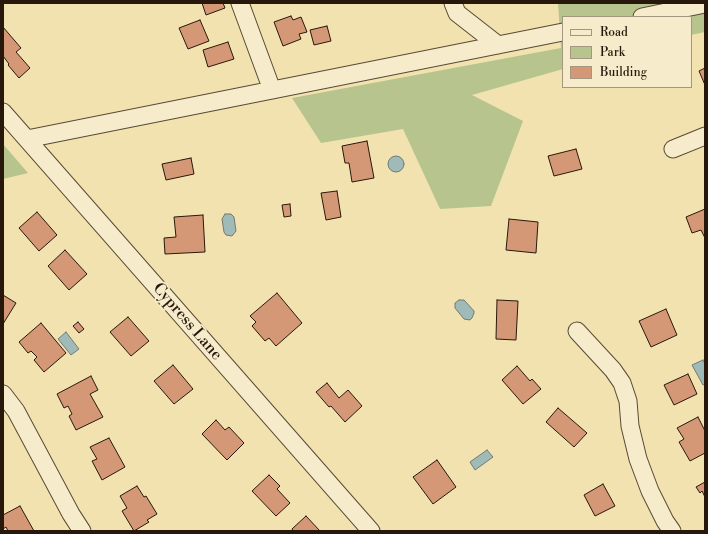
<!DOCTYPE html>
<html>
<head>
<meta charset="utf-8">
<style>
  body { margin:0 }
  #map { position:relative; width:708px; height:534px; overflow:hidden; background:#f1e2b0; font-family:"Libre Bodoni",serif }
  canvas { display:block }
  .frame { position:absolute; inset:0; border:4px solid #27180b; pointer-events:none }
  .legend { position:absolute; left:562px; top:16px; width:130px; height:72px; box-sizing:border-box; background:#f6eccc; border:1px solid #a3977f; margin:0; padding:5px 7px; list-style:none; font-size:12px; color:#27180b }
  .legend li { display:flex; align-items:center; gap:8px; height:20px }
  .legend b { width:20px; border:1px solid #a3977f }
</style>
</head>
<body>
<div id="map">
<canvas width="708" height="534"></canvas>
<div class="frame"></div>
<ul class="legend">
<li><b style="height:5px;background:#f6eccc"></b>Road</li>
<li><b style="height:11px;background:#b7c48e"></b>Park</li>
<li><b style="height:11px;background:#d59876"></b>Building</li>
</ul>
</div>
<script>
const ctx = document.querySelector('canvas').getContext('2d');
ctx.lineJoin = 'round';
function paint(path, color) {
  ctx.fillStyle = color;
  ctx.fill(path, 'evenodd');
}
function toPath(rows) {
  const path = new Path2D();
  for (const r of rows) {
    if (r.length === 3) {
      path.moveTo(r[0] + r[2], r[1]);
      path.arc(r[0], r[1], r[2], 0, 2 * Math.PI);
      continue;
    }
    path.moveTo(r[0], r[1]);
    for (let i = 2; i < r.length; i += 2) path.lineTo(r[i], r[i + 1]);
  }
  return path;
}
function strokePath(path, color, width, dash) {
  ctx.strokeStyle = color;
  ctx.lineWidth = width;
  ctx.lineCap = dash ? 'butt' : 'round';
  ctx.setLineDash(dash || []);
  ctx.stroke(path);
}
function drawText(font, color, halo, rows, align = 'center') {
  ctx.font = font + ' "Libre Bodoni",serif';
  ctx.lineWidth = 3.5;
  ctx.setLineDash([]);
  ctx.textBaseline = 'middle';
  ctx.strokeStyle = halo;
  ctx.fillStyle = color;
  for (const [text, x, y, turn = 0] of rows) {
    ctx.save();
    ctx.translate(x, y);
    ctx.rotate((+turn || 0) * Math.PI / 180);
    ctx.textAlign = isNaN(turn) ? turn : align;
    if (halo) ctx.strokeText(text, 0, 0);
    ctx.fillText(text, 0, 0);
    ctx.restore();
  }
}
paint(toPath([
  [558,3,705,3,705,32,691,35,691,17,563,17,563,69,472,95,523,121,491,206,440,209,403,129,321,143,292,98,561,48],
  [3,144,28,173,3,179]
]), '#b7c48e');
const water = toPath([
  [396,164,8],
  [225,214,231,214,234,217,236,231,232,236,226,235,224,232,222,219,225,214],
  [459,300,464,300,474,311,474,313,472,318,470,320,464,319,455,308,455,303,459,300],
  [66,332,79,349,71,355,58,339,66,332],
  [703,360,705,364,705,384,703,385,692,365,703,360],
  [487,450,493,457,475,470,470,462,487,450]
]);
paint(water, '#a0bbb7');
strokePath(water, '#707a72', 1);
const building = toPath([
  [202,3,223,3,225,8,206,15,202,3],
  [291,16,293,20,301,17,307,32,299,34,301,39,283,46,274,22,291,16],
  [200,20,209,41,188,49,179,28,200,20],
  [327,26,331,41,314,45,310,30,327,26],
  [3,27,21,48,16,52,30,68,19,78,8,65,9,64,3,56,3,27],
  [228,42,234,59,208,67,203,50,228,42],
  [705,68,705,85,699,71,705,68],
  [367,141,374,178,352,182,349,163,345,163,342,146,367,141],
  [576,149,582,169,554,176,548,156,576,149],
  [191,158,194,174,166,180,162,164,191,158],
  [337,191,341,217,326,220,321,193,337,191],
  [290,204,291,216,284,217,282,205,290,204],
  [705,209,705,238,701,230,692,233,686,217,705,209],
  [37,212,57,235,39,251,19,228,37,212],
  [203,215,205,252,165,254,164,238,176,237,174,217,203,215],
  [509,219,538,222,536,253,506,250,509,219],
  [65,250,87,274,69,290,48,266,65,250],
  [277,293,302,323,276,346,269,338,265,341,252,326,256,322,250,316,277,293],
  [3,295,16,303,3,324,3,295],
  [497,300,518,301,516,340,496,339,497,300],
  [666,309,677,335,651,347,639,321,666,309],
  [128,317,149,341,131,356,110,332,128,317],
  [78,322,84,329,79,333,73,326,78,322],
  [41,323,66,353,44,372,34,360,37,357,31,351,28,353,19,342,41,323],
  [173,365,193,389,174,404,154,381,173,365],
  [517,366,530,381,532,379,541,389,523,404,502,380,517,366],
  [688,374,697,394,674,405,664,385,688,374],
  [91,376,98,390,90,394,103,417,76,430,69,416,72,414,68,406,64,408,57,394,91,376],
  [327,383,339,398,348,390,362,406,345,422,331,406,329,407,316,392,327,383],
  [558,408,587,433,574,447,546,422,558,408],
  [698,417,705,431,705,453,690,461,679,442,684,439,677,428,698,417],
  [216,420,225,430,229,427,244,443,227,460,202,434,216,420],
  [109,438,125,467,102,480,92,461,97,459,90,447,109,438],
  [437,460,456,487,433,504,413,477,437,460],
  [269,475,280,486,277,489,290,503,276,516,252,491,269,475],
  [705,482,705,497,702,491,700,493,696,487,705,482],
  [603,484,615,506,595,516,584,495,603,484],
  [137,486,144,497,146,496,157,514,147,520,149,522,134,531,122,511,127,508,120,496,137,486],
  [20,506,34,531,8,531,6,527,3,529,3,515,20,506],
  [306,516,320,531,293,531,292,529,306,516]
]);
paint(building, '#d59876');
strokePath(building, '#27180b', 1);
const minor = toPath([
  [240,3,272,90],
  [453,3,457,13,498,45],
  [642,17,705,4],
  [3,112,371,531],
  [27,139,563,32],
  [673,149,705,136],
  [577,331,613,370,622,383,628,401,630,426,638,459,650,491,665,521,672,531],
  [3,394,16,411,71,514,82,531]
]);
strokePath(minor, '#5a4a34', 19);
strokePath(minor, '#f6eccc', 17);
drawText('16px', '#27180b', '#f6eccc', [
  ["Cypress Lane",187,322,49]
]);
</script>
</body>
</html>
